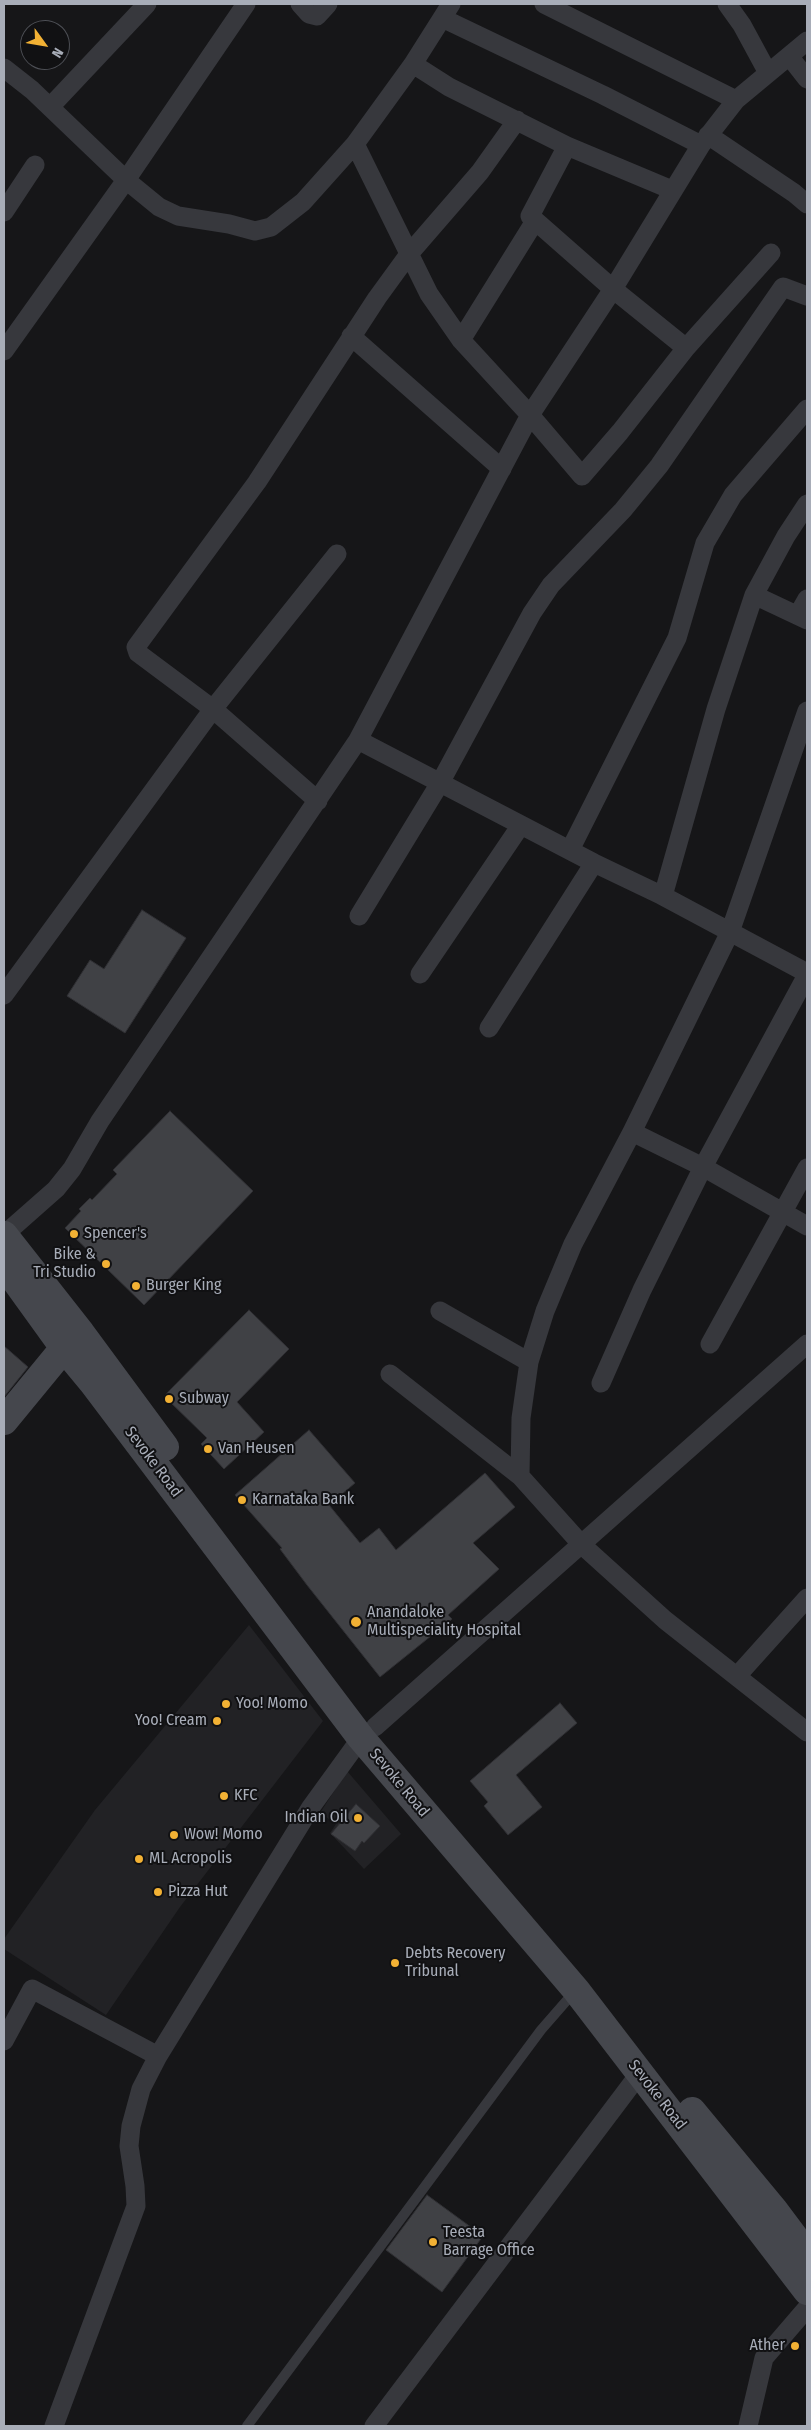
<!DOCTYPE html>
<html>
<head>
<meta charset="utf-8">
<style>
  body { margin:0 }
  #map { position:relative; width:811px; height:2430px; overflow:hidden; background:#161618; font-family:"Fira Sans Condensed",sans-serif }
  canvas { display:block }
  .frame { position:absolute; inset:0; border:5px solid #a8adb8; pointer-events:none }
  .north { position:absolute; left:20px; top:20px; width:50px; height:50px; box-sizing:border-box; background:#111113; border:1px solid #4d4f55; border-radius:50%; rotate:122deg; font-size:14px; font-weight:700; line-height:20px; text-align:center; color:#a8adb8 }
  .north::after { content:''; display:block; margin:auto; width:18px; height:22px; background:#f2b134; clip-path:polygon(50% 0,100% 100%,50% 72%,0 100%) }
</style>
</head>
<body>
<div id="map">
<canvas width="811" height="2430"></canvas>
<div class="frame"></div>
<div class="north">N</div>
</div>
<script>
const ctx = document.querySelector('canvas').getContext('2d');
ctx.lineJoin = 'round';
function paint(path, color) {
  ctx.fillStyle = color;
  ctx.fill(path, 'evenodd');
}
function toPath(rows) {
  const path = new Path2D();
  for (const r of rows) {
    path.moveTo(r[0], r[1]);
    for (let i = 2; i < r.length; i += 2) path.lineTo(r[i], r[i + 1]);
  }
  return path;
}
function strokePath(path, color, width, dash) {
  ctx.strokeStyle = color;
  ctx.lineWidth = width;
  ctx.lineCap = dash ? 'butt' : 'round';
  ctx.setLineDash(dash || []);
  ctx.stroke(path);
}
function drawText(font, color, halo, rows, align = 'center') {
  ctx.font = font + ' "Fira Sans Condensed",sans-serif';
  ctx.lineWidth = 4;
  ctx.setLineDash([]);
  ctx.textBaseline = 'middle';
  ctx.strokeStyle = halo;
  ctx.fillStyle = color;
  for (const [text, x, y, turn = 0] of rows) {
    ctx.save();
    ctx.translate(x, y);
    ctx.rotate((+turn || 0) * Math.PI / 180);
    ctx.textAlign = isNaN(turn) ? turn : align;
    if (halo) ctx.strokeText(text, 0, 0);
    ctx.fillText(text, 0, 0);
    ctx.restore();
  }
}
paint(toPath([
  [249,1625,323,1721,180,1907,106,2015,4,1949,4,1939,95,1810],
  [347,1771,401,1834,364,1869,330,1833,336,1824,320,1813]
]), '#222225');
const building = toPath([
  [142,910,186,938,125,1033,67,996,90,960,104,969,142,910],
  [170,1111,253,1191,144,1305,65,1228,81,1211,79,1209,90,1198,92,1200,117,1174,113,1170,170,1111],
  [249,1310,289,1349,237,1402,264,1432,224,1469,201,1444,207,1438,164,1396,249,1310],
  [4,1346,28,1367,4,1397,4,1346],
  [309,1430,355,1483,329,1505,360,1543,379,1528,396,1550,485,1473,515,1507,473,1543,499,1569,448,1615,452,1619,380,1677,307,1585,280,1549,282,1548,235,1495,309,1430],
  [560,1703,577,1723,516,1775,542,1807,508,1835,484,1806,488,1802,470,1781,560,1703],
  [356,1804,380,1826,364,1843,362,1841,355,1851,331,1834,356,1804],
  [427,2195,483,2236,442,2292,386,2250,427,2195]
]);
paint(building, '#404145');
strokePath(building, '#303034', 1);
strokePath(toPath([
  [247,2426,541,2030,575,1991]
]), '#37383d', 10);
strokePath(toPath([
  [300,4,309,14,317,16,328,4],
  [544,4,736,100],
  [727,4,742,25,768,73],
  [442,18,603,95,701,145],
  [789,56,807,79],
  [413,64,449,87,567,146,672,190],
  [4,68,32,90,126,180,159,207,178,216,229,224,255,231,271,227,303,202,355,144,413,64,451,4],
  [50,107,147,4],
  [708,135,794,193,807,204],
  [355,144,429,294,461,340,530,415,582,476,620,432,686,348,771,253],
  [567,146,530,216,613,289,686,348],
  [4,212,35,165],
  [351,336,502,469],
  [461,340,535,221],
  [4,351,126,180,246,4],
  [754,595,807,620],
  [798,615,807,599],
  [358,740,594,863,663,896,807,973],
  [318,801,213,709,138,653,136,647,257,482,377,298,409,254,480,172,517,120],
  [570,850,677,638,705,543,733,495,807,409],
  [663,896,716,709,754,595,786,536,807,504],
  [359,916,440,783,532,613,551,585,623,510,659,466,783,287,807,296],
  [420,974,521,825],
  [4,995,213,709,337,554],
  [489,1028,594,863],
  [632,1132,703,1167,807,1226],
  [4,1235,56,1189,72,1169,100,1121,358,740,530,415,613,289,701,145,736,100,807,41],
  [440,1311,529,1362],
  [710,1344,807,1168],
  [390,1374,520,1476,582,1545,665,1620,807,1732],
  [601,1383,642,1290,703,1167,807,975],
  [520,1476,521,1418,529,1362,545,1311,573,1244,632,1132,730,932,807,711],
  [737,1676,807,1598],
  [375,1727,807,1344],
  [4,2041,32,1989,158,2056],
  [54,2426,136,2206,135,2186,129,2146,131,2126,141,2089,158,2056,311,1807,361,1738],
  [374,2426,640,2073],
  [748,2426,764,2358,807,2308]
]), '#37383d', 19);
strokePath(toPath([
  [4,1235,81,1333,165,1447],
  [4,1265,64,1348,93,1383,361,1738,576,1990,807,2291],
  [4,1421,64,1348,76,1337],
  [692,2111,774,2210,807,2254]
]), '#45474d', 28);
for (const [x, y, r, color] of [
  [74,1234,5,"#f2b134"],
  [106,1264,5,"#f2b134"],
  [136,1286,5,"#f2b134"],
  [169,1399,5,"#f2b134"],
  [208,1449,5,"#f2b134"],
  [242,1500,5,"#f2b134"],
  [356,1622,6,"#f2b134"],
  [226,1704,5,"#f2b134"],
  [217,1721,5,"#f2b134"],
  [224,1796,5,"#f2b134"],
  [358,1818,5,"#f2b134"],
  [174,1835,5,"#f2b134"],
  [139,1859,5,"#f2b134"],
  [158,1892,5,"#f2b134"],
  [395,1963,5,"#f2b134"],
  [433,2242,5,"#f2b134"],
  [795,2346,5,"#f2b134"]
]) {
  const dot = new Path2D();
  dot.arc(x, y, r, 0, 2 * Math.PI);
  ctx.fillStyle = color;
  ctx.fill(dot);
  strokePath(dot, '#111113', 2);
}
drawText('16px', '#a8adb8', '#111113', [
  ["Spencer's",84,1234],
  ["Bike &",96,1255,"right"],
  ["Tri Studio",96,1273,"right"],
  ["Burger King",146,1286],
  ["Subway",179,1399],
  ["Van Heusen",218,1449],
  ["Karnataka Bank",252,1500],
  ["Anandaloke",367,1613],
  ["Multispeciality Hospital",367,1631],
  ["Yoo! Momo",236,1704],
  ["Yoo! Cream",207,1721,"right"],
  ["KFC",234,1796],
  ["Indian Oil",348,1818,"right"],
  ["Wow! Momo",184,1835],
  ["ML Acropolis",149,1859],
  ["Pizza Hut",168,1892],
  ["Debts Recovery",405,1954],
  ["Tribunal",405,1972],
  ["Teesta",443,2233],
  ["Barrage Office",443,2251],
  ["Ather",785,2346,"right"]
], 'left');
drawText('16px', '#a8adb8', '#111113', [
  ["Sevoke Road",153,1462,53],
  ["Sevoke Road",399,1783,50],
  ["Sevoke Road",657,2095,52]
]);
</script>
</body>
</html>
